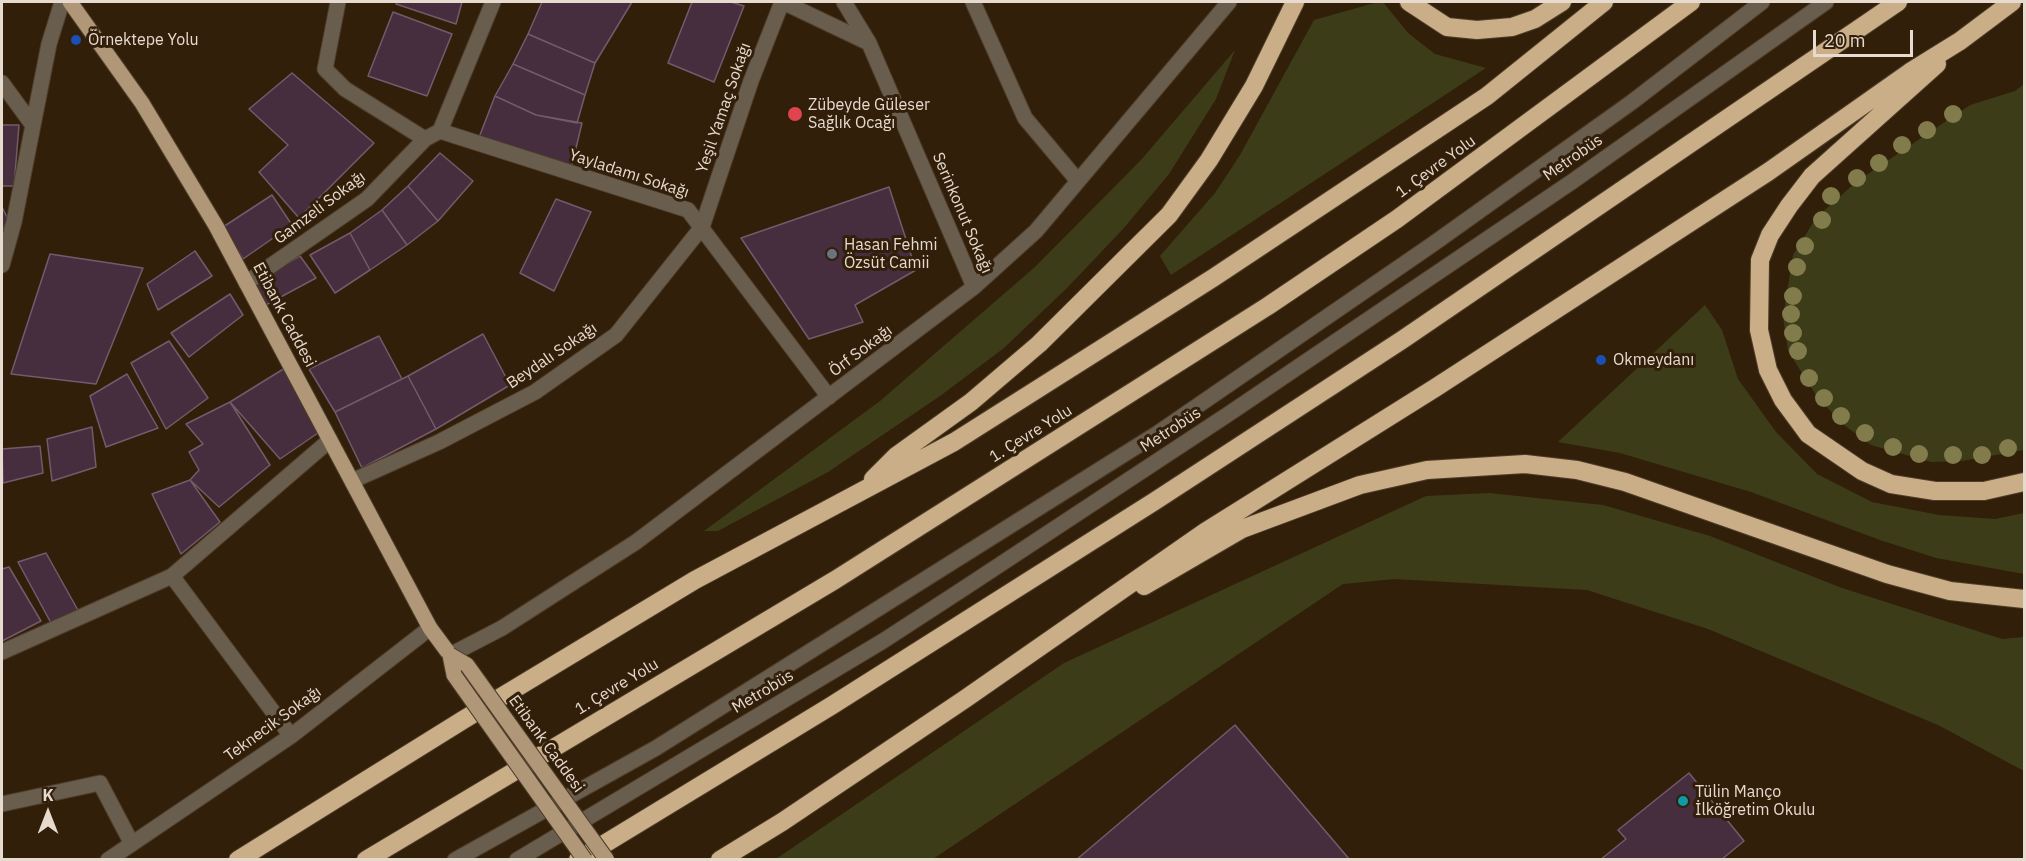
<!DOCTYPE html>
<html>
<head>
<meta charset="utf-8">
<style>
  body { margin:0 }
  #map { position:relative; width:2026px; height:861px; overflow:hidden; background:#311f0a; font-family:"IBM Plex Sans",sans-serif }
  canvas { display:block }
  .frame { position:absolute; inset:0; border:3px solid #e7dace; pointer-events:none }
  .north { position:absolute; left:18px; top:783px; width:60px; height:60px; -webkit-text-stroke:4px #311f0a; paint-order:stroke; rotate:0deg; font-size:16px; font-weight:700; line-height:24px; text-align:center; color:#e7dace }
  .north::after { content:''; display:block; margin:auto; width:21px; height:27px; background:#e7dace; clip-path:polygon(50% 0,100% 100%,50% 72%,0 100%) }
  .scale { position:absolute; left:1813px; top:30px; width:100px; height:27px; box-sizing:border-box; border:3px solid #e7dace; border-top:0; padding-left:8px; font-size:18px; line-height:21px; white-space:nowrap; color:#e7dace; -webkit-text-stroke:4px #311f0a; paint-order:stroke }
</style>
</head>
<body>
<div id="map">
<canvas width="2026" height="861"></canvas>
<div class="frame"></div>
<div class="north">K</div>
<div class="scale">20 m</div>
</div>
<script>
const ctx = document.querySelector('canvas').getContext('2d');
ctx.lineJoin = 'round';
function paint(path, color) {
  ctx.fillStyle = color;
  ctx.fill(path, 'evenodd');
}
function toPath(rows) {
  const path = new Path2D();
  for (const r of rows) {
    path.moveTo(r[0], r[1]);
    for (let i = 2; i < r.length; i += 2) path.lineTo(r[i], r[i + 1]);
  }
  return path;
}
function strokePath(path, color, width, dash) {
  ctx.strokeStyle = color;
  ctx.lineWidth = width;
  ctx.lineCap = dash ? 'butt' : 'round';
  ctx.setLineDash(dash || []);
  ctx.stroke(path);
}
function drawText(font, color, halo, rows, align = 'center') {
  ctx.font = font + ' "IBM Plex Sans",sans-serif';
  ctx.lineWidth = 6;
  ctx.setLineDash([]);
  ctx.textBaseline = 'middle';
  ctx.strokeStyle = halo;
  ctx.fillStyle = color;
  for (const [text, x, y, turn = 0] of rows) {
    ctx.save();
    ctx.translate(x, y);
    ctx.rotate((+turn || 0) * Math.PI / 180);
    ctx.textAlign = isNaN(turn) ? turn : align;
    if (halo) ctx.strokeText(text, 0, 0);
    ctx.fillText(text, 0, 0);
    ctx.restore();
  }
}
paint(toPath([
  [1378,2,1383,2,1408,33,1435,54,1486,68,1171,275,1160,256,1215,193,1240,155,1314,20],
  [1235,50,1216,99,1169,174,1123,229,1067,288,1004,348,940,396,828,472,718,531,704,531,880,401,1035,267,1141,160],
  [2024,84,2024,450,1962,461,1931,462,1871,445,1844,425,1818,398,1788,351,1783,317,1793,255,1816,218,1856,182,1970,105,2015,91],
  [1705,305,1722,330,1738,379,1776,432,1817,474,1872,502,1939,515,1995,519,2024,513,2024,574,1936,558,1880,540,1751,492,1620,453,1558,442],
  [1489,493,1603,505,1710,536,1842,588,2002,639,2024,637,2024,771,1938,725,1708,629,1587,590,1395,579,1343,584,933,859,776,859,1064,663,1426,496]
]), '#3c3d18');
const building = toPath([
  [397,2,462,2,456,24,396,4,397,2],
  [542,2,632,2,595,63,528,34,542,2],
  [692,2,731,2,744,6,714,82,668,63,692,2],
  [393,12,452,34,427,96,368,76,393,12],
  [528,34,595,63,585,95,513,64,528,34],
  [513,64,585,95,577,123,536,115,495,96,513,64],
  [292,73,374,143,299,218,259,172,288,145,249,109,292,73],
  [495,96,536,115,582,123,570,173,478,140,495,96],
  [2,125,19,125,14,186,2,186,2,125],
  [440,153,473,181,438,221,408,186,440,153],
  [408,186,438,221,407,245,382,210,408,186],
  [889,187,916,270,855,305,863,322,809,339,741,238,889,187],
  [272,195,292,225,243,259,223,227,272,195],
  [556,199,591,212,554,291,520,273,556,199],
  [2,207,8,219,2,232,2,207],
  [382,210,407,245,370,270,350,233,382,210],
  [350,233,370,270,335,293,310,255,350,233],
  [195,251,212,276,158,310,147,284,195,251],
  [50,254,143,268,96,384,11,374,50,254],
  [300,256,316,278,264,306,253,283,300,256],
  [230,294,243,315,189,357,171,333,230,294],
  [483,334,510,385,436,429,408,376,483,334],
  [379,336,402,379,335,412,309,369,379,336],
  [169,341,208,398,166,429,131,363,169,341],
  [285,368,318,433,280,459,230,402,285,368],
  [127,374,158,428,106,447,90,396,127,374],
  [408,376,436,429,362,468,335,412,408,376],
  [230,402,270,465,219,507,190,480,199,470,189,452,203,444,186,424,230,402],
  [92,427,96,467,52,481,47,439,92,427],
  [40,446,43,473,3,483,2,449,40,446],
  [190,480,220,522,181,554,152,494,190,480],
  [46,553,79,612,51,623,18,562,46,553],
  [9,567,41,621,2,641,2,569,9,567],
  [1235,725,1350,860,1076,860,1235,725],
  [1689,773,1744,841,1721,860,1600,860,1626,839,1618,830,1689,773]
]);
paint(building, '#462e3e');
strokePath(building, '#755a6c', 1.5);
const minor = toPath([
  [338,2,325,69,345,89,425,139],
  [783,2,869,43],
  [844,2,869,43,974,287],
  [973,2,1025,118,1078,181],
  [2,83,32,124],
  [440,131,688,210,829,397],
  [2,265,14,222,49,44,62,2],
  [246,283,367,199,425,139,440,131,493,2],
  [352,481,439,442,535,392,616,335,702,227,751,81,782,2],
  [172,576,330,440],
  [2,652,172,576,291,736],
  [450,655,502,628,636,542,974,287,1036,231,1229,2],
  [2,804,100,783,132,844],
  [108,860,291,736,430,628],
  [455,860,656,748,1158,433,1433,244,1632,102,1762,2],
  [517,860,883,641,966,587,1230,413,1573,181,1826,2]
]);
const major = toPath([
  [70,2,142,103,216,226,430,628,450,655]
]);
const highway = toPath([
  [1409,2,1447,27,1477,30,1512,27,1535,19,1562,2],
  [1937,64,1812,176,1789,206,1770,235,1760,260,1759,330,1768,370,1783,400,1808,434,1862,471,1891,484,1935,491,1984,491,2024,482],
  [873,479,896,456,971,402,1039,344,1169,215,1209,160,1254,86,1295,2],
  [1144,586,1242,529,1360,485,1427,470,1525,464,1577,470,1625,482,1887,574,1950,591,2024,599],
  [238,860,463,720,695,580,954,442,1213,278,1487,96,1604,2],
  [366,860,835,580,1268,306,1397,219,1691,2],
  [578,860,831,706,1155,501,1402,340,1898,2],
  [720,860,782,822,965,699,1205,532,1435,388,1768,172,1910,72,1960,41,2012,2]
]);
strokePath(minor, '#4e3d29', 17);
strokePath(major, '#4e3d29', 17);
strokePath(highway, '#4e3d29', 20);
strokePath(minor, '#695d4e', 15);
strokePath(major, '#af9778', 15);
strokePath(highway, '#caae88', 18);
const majorBridge = toPath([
  [450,655,467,665,607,860],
  [450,655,454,675,585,860]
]);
strokePath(majorBridge, '#4e3d29', 17, []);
strokePath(majorBridge, '#af9778', 15);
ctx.fillStyle = '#827b4b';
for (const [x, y] of [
  [1953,114],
  [1927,130],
  [1902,145],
  [1879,163],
  [1857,178],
  [1831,196],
  [1822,220],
  [1805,246],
  [1797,267],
  [1793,296],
  [1791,314],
  [1793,333],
  [1798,351],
  [1809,378],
  [1824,398],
  [1841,416],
  [1865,433],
  [1893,447],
  [2008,448],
  [1919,454],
  [1953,455],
  [1982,455]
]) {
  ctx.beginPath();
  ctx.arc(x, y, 9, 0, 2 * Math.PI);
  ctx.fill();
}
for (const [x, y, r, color] of [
  [76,40,6,"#1a4fb4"],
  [795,114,8,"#e0444e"],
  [832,254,6,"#6b7280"],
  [1601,360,6,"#1a4fb4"],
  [1683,801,6,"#0f9aa8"]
]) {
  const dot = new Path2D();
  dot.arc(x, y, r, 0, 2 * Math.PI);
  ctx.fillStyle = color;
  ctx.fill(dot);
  strokePath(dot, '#311f0a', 2);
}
drawText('16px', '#e7dace', '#311f0a', [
  ["Örnektepe Yolu",88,40],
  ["Zübeyde Güleser",808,105],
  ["Sağlık Ocağı",808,123],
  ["Hasan Fehmi",844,245],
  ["Özsüt Camii",844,263],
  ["Okmeydanı",1613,360],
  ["Tülin Manço",1695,792],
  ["İlköğretim Okulu",1695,810]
], 'left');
drawText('16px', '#e7dace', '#311f0a', [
  ["Yeşil Yamaç Sokağı",724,108,-71],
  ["Metrobüs",1573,158,-35],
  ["1. Çevre Yolu",1436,167,-36],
  ["Yayladamı Sokağı",629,174,18],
  ["Gamzeli Sokağı",320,208,-37],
  ["Serinkonut Sokağı",962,213,67],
  ["Etibank Caddesi",284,315,62],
  ["Örf Sokağı",861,351,-37],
  ["Beydalı Sokağı",552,356,-34],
  ["Metrobüs",1171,430,-33],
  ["1. Çevre Yolu",1031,434,-32],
  ["1. Çevre Yolu",617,687,-31],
  ["Metrobüs",763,692,-31],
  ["Teknecik Sokağı",273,724,-36],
  ["Etibank Caddesi",546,744,54]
]);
</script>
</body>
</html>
